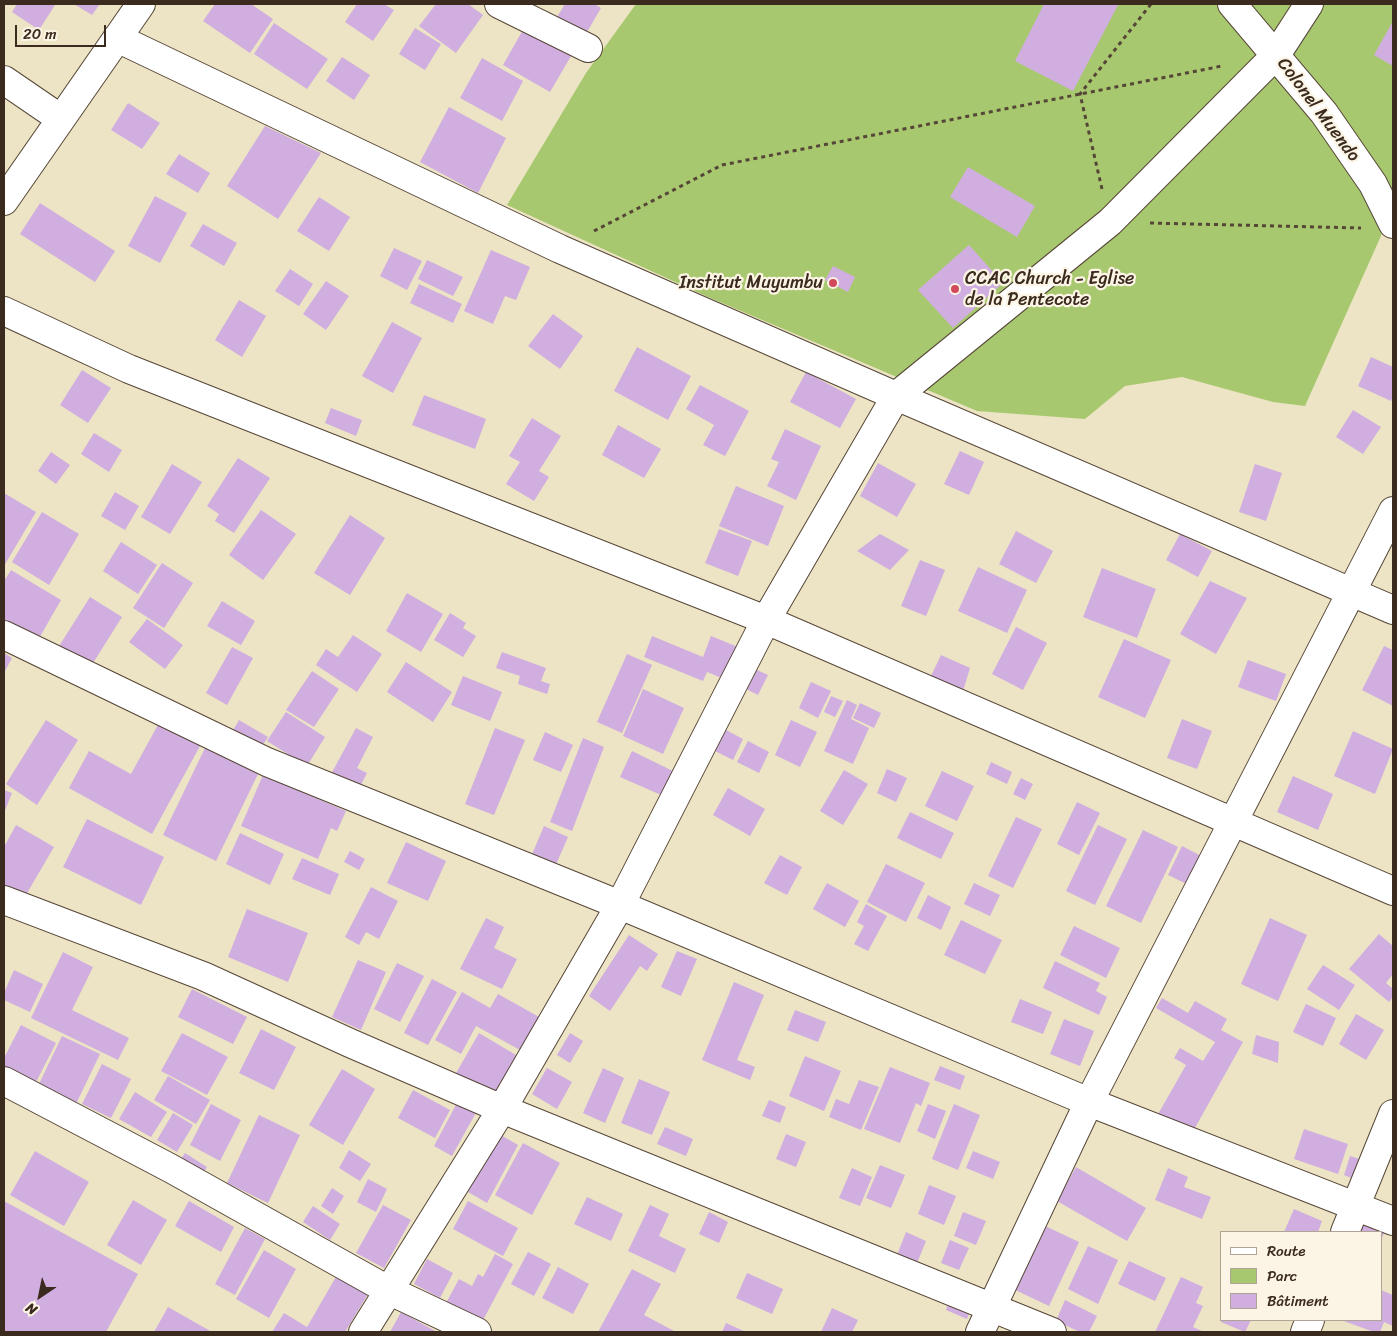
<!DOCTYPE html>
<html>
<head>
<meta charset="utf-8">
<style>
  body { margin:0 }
  #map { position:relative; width:1397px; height:1336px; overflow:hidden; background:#ece4c4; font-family:Sriracha,sans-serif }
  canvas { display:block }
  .frame { position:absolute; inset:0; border:5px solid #3b2a1e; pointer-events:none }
  .legend { position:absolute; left:1220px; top:1231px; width:162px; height:90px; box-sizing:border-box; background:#fcf5e5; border:1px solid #afa495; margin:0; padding:6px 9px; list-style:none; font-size:15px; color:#3b2a1e }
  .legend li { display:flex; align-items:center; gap:10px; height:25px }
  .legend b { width:25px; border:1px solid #afa495 }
  .north { position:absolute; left:15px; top:1271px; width:50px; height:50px; -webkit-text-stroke:4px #fcf5e5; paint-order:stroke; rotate:214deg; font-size:14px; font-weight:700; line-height:20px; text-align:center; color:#3b2a1e }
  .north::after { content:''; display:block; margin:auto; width:18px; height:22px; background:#3b2a1e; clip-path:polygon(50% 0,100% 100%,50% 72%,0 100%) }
  .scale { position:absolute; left:15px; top:25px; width:91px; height:22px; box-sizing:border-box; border:2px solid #3b2a1e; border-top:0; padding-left:6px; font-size:15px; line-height:18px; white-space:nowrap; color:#3b2a1e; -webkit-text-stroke:4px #fcf5e5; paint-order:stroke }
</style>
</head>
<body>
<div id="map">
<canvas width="1397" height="1336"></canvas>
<div class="frame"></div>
<ul class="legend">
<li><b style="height:6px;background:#fff"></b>Route</li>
<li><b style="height:14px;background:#a8c870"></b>Parc</li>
<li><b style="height:14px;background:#d0aee0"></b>Bâtiment</li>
</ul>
<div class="north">N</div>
<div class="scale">20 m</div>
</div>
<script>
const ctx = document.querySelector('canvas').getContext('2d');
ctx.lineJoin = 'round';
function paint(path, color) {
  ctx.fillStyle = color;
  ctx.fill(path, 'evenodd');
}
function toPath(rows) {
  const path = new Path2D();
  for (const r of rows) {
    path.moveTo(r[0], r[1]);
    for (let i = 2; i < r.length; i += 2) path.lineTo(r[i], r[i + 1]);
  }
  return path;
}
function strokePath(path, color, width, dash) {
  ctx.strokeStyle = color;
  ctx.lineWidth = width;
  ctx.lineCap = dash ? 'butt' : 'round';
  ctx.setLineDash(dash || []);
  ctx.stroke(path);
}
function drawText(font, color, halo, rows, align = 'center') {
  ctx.font = font + ' Sriracha,sans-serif';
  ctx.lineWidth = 4.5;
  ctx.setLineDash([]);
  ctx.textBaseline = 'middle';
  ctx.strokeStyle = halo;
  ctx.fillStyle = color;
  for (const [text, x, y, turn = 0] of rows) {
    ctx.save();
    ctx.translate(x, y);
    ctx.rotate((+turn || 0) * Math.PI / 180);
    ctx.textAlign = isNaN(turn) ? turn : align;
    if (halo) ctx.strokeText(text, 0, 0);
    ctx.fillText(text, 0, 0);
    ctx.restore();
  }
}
paint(toPath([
  [636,4,1393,4,1393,209,1305,406,1273,402,1182,377,1125,386,1085,419,977,411,708,297,507,205,586,73]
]), '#a8c870');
paint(toPath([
  [17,4,53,4,55,5,39,30,12,12],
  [74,4,100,4,92,15],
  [215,4,251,4,273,19,250,53,203,21],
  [357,4,384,4,394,10,373,41,345,22],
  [436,4,468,4,483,15,456,53,419,26],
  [565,4,594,4,601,8,583,39,554,22],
  [1044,4,1115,4,1118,5,1073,91,1015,61],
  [1393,21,1393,66,1374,55],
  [274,23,328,59,307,89,254,54],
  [415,28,441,44,425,70,399,54],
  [524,28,571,56,550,92,503,65],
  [342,57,370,75,354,100,326,81],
  [482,58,523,81,502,121,460,98],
  [128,103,160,123,142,149,111,130],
  [449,107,506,138,478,193,420,162],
  [265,126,321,153,278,219,227,186],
  [179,154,210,173,198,193,166,174],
  [968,167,1035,206,1017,237,950,197],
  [155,196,187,213,160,263,128,246],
  [319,197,350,217,329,251,297,231],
  [40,203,115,251,95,282,20,234],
  [203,224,237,243,224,266,190,246],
  [969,245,1003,283,953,328,918,290],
  [394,248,422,261,407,290,380,276],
  [491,250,530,267,516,300,505,296,493,324,464,311],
  [427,260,463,277,453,296,418,279],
  [833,266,855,277,848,292,825,280],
  [290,269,313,284,299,306,275,291],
  [326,281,349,296,326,330,303,314],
  [419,284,462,304,453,323,410,303],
  [239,300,266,316,242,357,215,340],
  [553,314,583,336,560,369,528,346],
  [392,322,422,338,393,393,362,376],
  [637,347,691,376,668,420,614,391],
  [1371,357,1393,367,1393,396,1391,401,1358,386],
  [82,370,111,388,88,423,60,405],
  [806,372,856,399,840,428,790,402],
  [700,385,749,411,725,456,703,445,714,425,686,409],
  [424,395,486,419,475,449,412,425],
  [331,408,362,420,356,436,325,423],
  [1353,410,1381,427,1363,454,1336,437],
  [532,418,561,436,539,471,549,477,534,501,506,484,520,462,509,456],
  [618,425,661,449,644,478,602,455],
  [785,429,821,446,796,500,767,486,779,462,771,459],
  [94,433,122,450,109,472,81,454],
  [960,451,984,462,969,495,944,484],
  [51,452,70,465,56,484,38,471],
  [238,458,270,478,234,533,215,521,219,514,207,506],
  [878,463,916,484,897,517,860,496],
  [172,464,202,482,170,534,141,517],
  [1255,464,1282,473,1266,521,1239,512],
  [736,486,784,506,768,546,719,526],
  [115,492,139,506,125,530,101,516],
  [4,493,36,512,4,566],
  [261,510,296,534,263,580,229,555],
  [42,512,79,534,49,585,12,562],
  [350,515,385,538,350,595,314,573],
  [719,529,752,541,738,576,705,563],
  [1016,531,1053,551,1036,583,999,564],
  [880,534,909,550,890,570,857,551],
  [1180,534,1212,551,1198,577,1166,560],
  [121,542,157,565,138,594,103,571],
  [920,560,945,570,926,616,901,606],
  [162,563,193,583,164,628,133,608],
  [978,567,1027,590,1007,633,958,611],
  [1102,568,1156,589,1137,638,1083,617],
  [11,570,61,600,38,640,4,619,4,581],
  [1210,581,1247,598,1216,654,1180,634],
  [407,593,443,614,421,652,386,631],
  [90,597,122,617,88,671,56,651],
  [222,601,255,621,241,645,207,626],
  [450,613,466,623,463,628,476,636,463,657,434,640],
  [147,619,183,645,165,669,129,642],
  [1016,627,1047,643,1023,690,992,674],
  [353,635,382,654,357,692,316,665,326,649,338,657],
  [652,636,703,657,711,636,738,647,724,679,707,672,703,681,644,657],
  [1124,639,1171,660,1145,718,1098,697],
  [1384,646,1393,650,1393,706,1362,690],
  [232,647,253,658,227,705,206,693],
  [502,652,546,668,541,681,550,684,547,694,518,684,520,676,496,668],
  [4,653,12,658,4,673],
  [627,654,652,665,622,733,597,722],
  [941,655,970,668,963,691,931,676],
  [1248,660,1286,674,1276,701,1238,687],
  [406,662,452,692,433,722,387,692],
  [753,668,768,675,758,695,744,688],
  [312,671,339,689,314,727,286,710],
  [463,676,502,692,490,721,451,705],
  [811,682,831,691,818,718,799,708],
  [643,689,684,708,663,754,623,736],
  [831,696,843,701,835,717,824,712],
  [847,700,857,705,851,719,869,728,853,764,824,751],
  [860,703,881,713,874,728,853,718],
  [286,712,325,737,307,766,267,741],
  [1182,719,1212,731,1197,769,1167,758],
  [46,720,78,740,37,805,6,784],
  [239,720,268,737,260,749,232,732],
  [791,720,817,732,800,767,775,755],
  [159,723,200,746,152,834,69,788,89,751,131,774],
  [356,728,373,737,357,768,367,773,358,791,330,776],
  [495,728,525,740,494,815,465,804],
  [726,730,743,739,733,760,715,751],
  [1353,731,1393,749,1375,794,1334,776],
  [545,732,573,745,561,772,533,760],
  [583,738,604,747,572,831,550,822],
  [748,741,769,752,759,773,737,762],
  [205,748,258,774,216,861,163,835],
  [632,751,679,774,668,798,620,777],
  [991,762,1012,772,1007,784,986,774],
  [887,769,907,778,896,802,877,793],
  [844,770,868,784,843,825,820,811],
  [942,771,974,786,957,821,925,806],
  [263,775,346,811,337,831,331,828,318,859,241,826],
  [1293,776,1333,794,1318,830,1277,812],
  [1021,778,1033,784,1025,800,1013,794],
  [728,788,765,809,750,836,713,815],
  [4,790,12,793,4,813],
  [1077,802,1100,813,1079,855,1057,844],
  [910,812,954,833,941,859,897,838],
  [1016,817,1042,829,1013,888,988,876],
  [87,819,164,857,141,905,63,867],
  [16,825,54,847,23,900,4,889,4,847],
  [1098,825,1127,839,1095,905,1066,891],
  [544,826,568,837,554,869,530,859],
  [1143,830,1178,847,1141,923,1106,906],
  [240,833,284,854,270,885,226,864],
  [406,842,446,861,428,901,387,883],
  [1182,846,1207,859,1193,887,1168,875],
  [350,851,365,859,359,870,344,862],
  [780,855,802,867,787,895,764,883],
  [302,858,339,874,330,895,292,879],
  [886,864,925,883,906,922,867,902],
  [827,883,859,901,845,927,813,909],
  [974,883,1000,895,990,916,964,904],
  [371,887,398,901,379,939,366,932,359,945,345,937],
  [928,895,951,907,941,930,917,918],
  [866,904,887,916,868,951,854,944,864,926,857,922],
  [247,909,308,933,288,982,228,957],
  [486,918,504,927,494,948,517,959,502,989,460,969],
  [1270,918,1307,935,1278,1001,1241,984],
  [961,920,1002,940,985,974,944,955],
  [1074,926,1120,948,1106,978,1060,955],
  [1379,934,1393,946,1393,974,1386,983,1393,989,1393,997,1389,1002,1349,969],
  [629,935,658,954,647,971,640,966,610,1011,589,996],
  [677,951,697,959,681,996,661,987],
  [63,952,93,967,72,1010,129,1038,118,1060,31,1018],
  [358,960,386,972,361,1030,332,1017],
  [1055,961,1100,983,1096,991,1107,997,1099,1015,1043,988],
  [397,963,424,976,400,1022,374,1009],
  [1323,965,1355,985,1339,1010,1307,989],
  [14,970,43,984,30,1012,4,1000,4,993],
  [432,979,457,992,428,1045,404,1033],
  [734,982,764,995,737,1060,755,1067,750,1080,702,1060],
  [192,989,247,1017,233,1044,178,1017],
  [462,992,490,1008,498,994,541,1018,522,1051,476,1026,461,1054,435,1040],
  [1162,998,1188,1013,1195,1001,1227,1019,1221,1030,1243,1042,1191,1135,1157,1116,1186,1065,1174,1058,1180,1048,1203,1061,1215,1042,1156,1008],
  [1020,999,1052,1012,1043,1034,1011,1022],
  [1306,1004,1336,1018,1323,1046,1293,1032],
  [795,1010,826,1022,818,1042,787,1030],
  [1356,1014,1384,1030,1366,1060,1339,1044],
  [1064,1019,1094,1031,1080,1066,1050,1054],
  [21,1025,56,1043,33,1088,4,1073,4,1058],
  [261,1029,296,1047,274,1090,239,1073],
  [182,1033,228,1057,207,1095,161,1071],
  [479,1033,521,1058,496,1099,455,1075],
  [570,1033,583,1041,570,1063,557,1055],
  [1256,1035,1279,1042,1278,1063,1252,1054],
  [62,1036,100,1054,76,1104,38,1086],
  [805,1056,841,1071,824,1111,789,1096],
  [102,1064,131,1079,111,1118,82,1104],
  [940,1066,965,1076,960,1090,934,1080],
  [890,1067,930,1083,921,1106,916,1103,900,1143,864,1129],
  [547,1068,572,1082,557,1109,532,1094],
  [603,1068,624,1078,605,1123,583,1113],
  [342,1069,375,1089,343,1145,309,1125],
  [168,1076,210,1100,196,1124,154,1100],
  [639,1079,670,1092,652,1135,621,1123],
  [859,1080,879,1087,861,1130,829,1117,836,1099,849,1104],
  [413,1090,450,1110,435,1138,398,1118],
  [135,1092,167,1112,151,1137,119,1119],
  [459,1099,478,1109,452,1156,434,1146],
  [769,1100,786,1107,780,1123,762,1116],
  [211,1104,241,1120,220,1161,190,1145],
  [928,1104,946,1111,935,1139,917,1131],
  [954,1104,980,1115,958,1170,932,1159],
  [173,1113,193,1125,177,1152,157,1140],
  [259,1115,300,1135,268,1203,227,1183],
  [665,1127,693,1139,686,1156,657,1144],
  [1304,1129,1348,1144,1338,1174,1294,1159],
  [499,1134,518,1145,487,1203,468,1192],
  [786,1134,806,1142,796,1167,776,1159],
  [523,1143,560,1163,532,1215,495,1195],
  [349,1150,371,1164,360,1181,339,1168],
  [35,1151,89,1182,64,1226,10,1195],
  [973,1151,1000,1162,993,1179,966,1168],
  [185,1153,207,1167,199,1180,177,1165],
  [1350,1156,1366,1161,1359,1181,1344,1175],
  [880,1165,905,1175,891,1208,866,1198],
  [1076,1167,1146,1208,1127,1241,1057,1201],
  [852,1168,872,1177,860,1206,839,1198],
  [1168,1168,1188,1177,1184,1187,1211,1197,1202,1219,1155,1200],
  [368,1179,387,1189,376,1212,357,1202],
  [929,1185,956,1196,944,1225,918,1214],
  [332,1188,344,1196,333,1214,321,1206],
  [587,1197,623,1214,611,1241,574,1224],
  [133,1200,167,1220,141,1265,107,1245],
  [4,1201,138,1274,106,1332,4,1332],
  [189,1201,234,1227,221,1252,175,1226],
  [468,1201,518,1228,503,1256,453,1229],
  [383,1205,411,1220,384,1268,356,1253],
  [650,1205,669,1214,659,1236,686,1249,675,1273,628,1251],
  [313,1206,340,1224,330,1240,303,1222],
  [1294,1209,1322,1221,1318,1232,1284,1232],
  [709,1212,728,1222,719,1243,699,1234],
  [963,1212,986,1221,976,1245,954,1236],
  [1363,1217,1387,1226,1381,1240,1381,1232,1358,1232],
  [1041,1224,1079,1242,1049,1306,1011,1288],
  [245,1228,265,1239,235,1295,215,1284],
  [906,1232,926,1241,917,1263,897,1255],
  [950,1240,969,1248,959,1270,941,1263],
  [1088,1246,1118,1260,1098,1304,1068,1289],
  [264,1250,296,1269,269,1318,236,1299],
  [528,1252,551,1264,534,1296,511,1284],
  [495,1254,513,1264,482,1322,446,1303,459,1279,472,1286,478,1274,483,1277],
  [427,1259,453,1273,440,1298,414,1284],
  [1129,1261,1166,1278,1155,1301,1118,1284],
  [558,1267,589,1284,573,1314,542,1298],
  [632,1269,661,1284,644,1315,674,1331,674,1332,598,1332],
  [747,1273,783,1289,772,1314,736,1298],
  [337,1275,368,1294,345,1332,272,1332,284,1313,307,1327],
  [1181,1277,1203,1287,1196,1303,1203,1306,1193,1327,1204,1332,1155,1332],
  [1381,1290,1393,1295,1393,1326,1384,1322,1380,1332,1374,1332,1341,1320,1381,1320],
  [951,1295,973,1304,967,1319,946,1310],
  [1065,1300,1097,1316,1089,1332,1080,1332,1056,1321],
  [168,1307,212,1332,154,1332],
  [832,1308,858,1320,852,1332,821,1332],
  [401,1312,437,1332,390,1332],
  [1221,1320,1251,1320,1245,1332,1221,1322],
  [726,1323,746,1332,722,1332]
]), '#d0aee0');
const street = toPath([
  [499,4,588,48],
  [1232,4,1324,113,1373,184,1393,224],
  [117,38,560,249,896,396,1393,610],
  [4,80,61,119],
  [4,201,141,4],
  [4,311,129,369,766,620,1393,891],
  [4,635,267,762,620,905,1089,1102,1393,1221],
  [4,900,203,976,350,1043,502,1109,1052,1332],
  [4,1081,170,1168,388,1290,477,1332],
  [1345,1232,1393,1114],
  [363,1332,502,1109,620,905,766,620,896,396,1110,222,1276,55,1309,4],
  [980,1332,1089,1102,1393,511],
  [1305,1332,1310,1320]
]);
strokePath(street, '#564637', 30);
strokePath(toPath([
  [1102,189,1080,94,1151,4],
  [1150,223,1361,228],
  [594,231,722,165,1222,66]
]), '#564637', 3, [4, 4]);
strokePath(street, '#fff', 28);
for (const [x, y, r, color] of [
  [833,283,5,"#d1495b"],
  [955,289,5,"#d1495b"]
]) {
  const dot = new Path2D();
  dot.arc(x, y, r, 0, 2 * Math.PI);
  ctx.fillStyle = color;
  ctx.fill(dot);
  strokePath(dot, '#fcf5e5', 2);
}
drawText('18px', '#3b2a1e', '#fcf5e5', [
  ["Colonel Muendo",1318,110,53]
]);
drawText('18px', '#3b2a1e', '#fcf5e5', [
  ["CCAC Church - Eglise",965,279],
  ["de la Pentecote",965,300],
  ["Institut Muyumbu",823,283,"right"]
], 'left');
</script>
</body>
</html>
